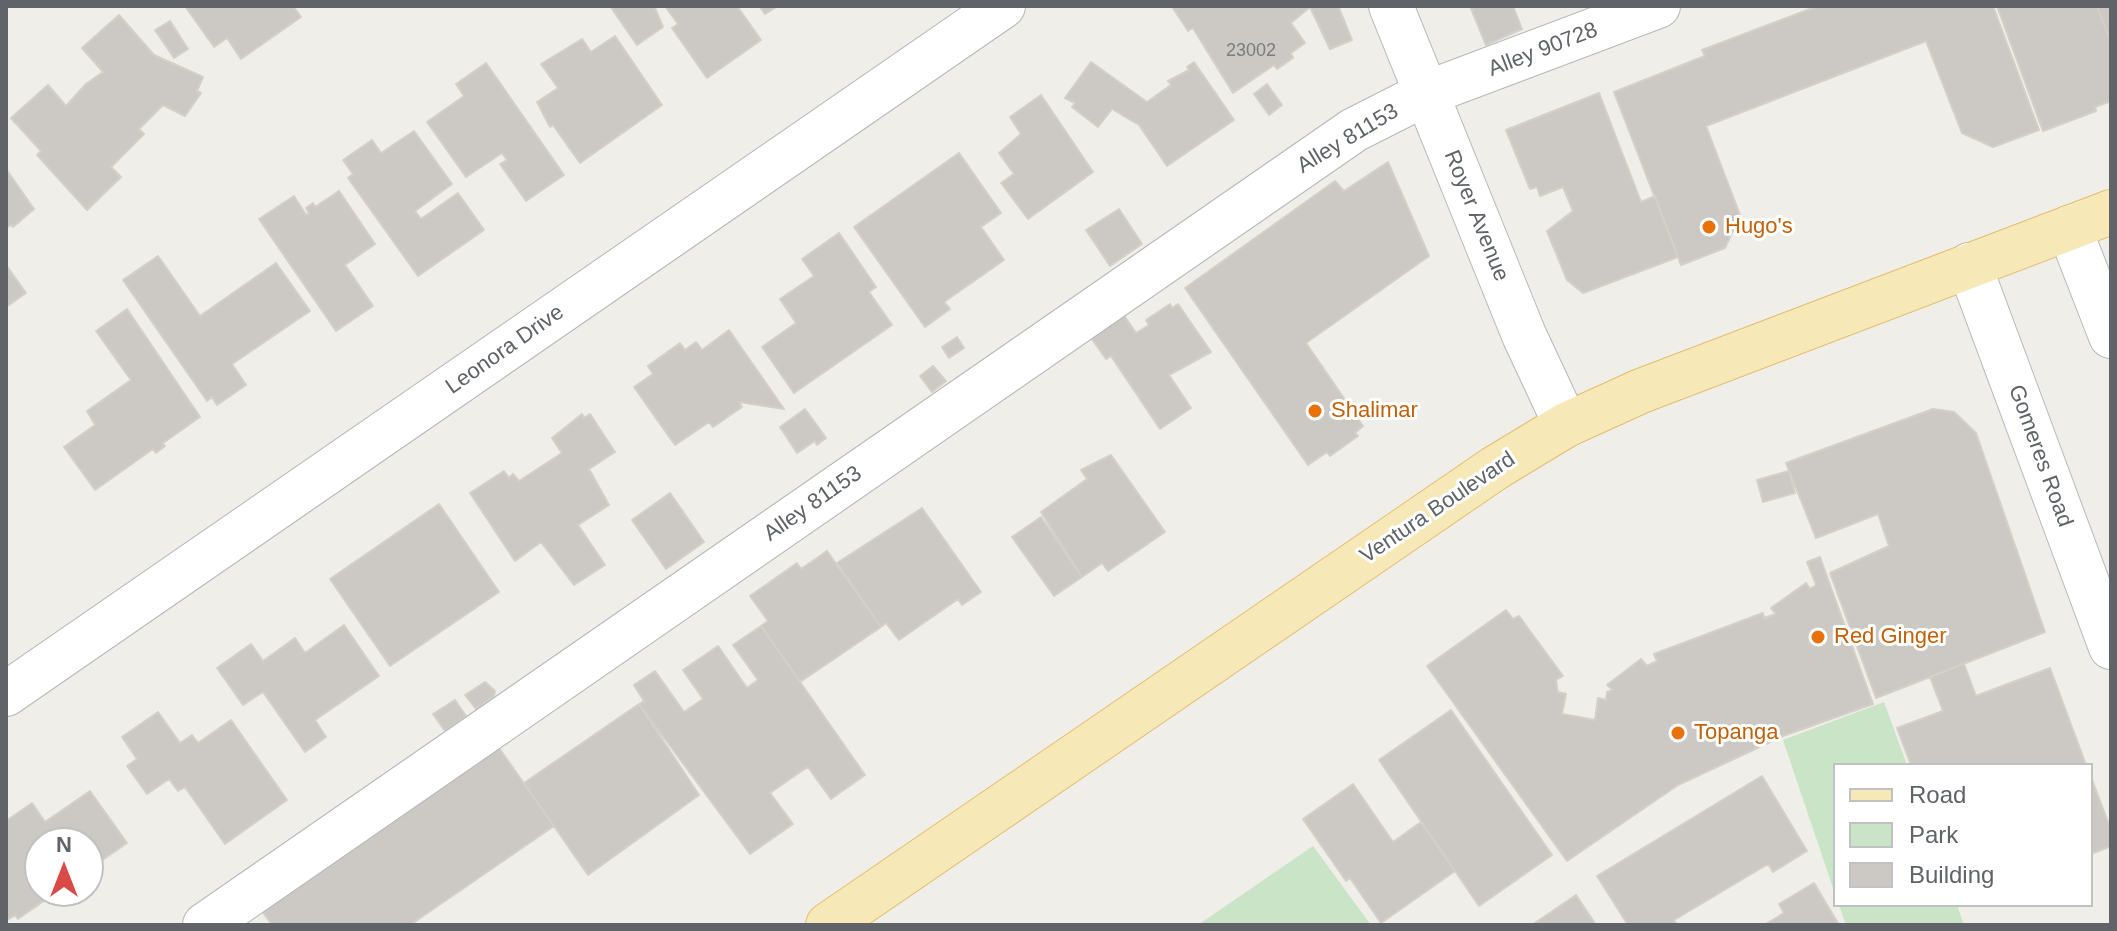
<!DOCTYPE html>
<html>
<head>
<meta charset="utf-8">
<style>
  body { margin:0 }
  #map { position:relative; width:2117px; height:931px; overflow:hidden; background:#f0eee9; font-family:Helvetica,sans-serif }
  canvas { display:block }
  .frame { position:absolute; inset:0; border:8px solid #606367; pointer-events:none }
  .legend { position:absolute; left:1833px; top:763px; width:260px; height:144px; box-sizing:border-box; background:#fff; border:2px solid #bfc1c2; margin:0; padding:10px 14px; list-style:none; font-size:24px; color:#606367 }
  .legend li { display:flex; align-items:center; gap:16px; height:40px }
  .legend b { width:40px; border:2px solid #bfc1c2 }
  .north { position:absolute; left:24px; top:827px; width:80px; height:80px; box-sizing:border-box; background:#fff; border:2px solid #bfc1c2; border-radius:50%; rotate:0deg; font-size:22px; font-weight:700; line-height:32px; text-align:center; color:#606367 }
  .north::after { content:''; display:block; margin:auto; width:28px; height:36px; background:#d84b47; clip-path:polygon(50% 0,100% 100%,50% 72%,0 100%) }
</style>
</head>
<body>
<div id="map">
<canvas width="2117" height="931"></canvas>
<div class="frame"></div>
<ul class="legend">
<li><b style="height:10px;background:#f7e9b7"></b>Road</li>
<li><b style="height:22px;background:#cae4c8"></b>Park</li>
<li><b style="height:22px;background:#ccc9c5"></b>Building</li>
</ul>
<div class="north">N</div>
</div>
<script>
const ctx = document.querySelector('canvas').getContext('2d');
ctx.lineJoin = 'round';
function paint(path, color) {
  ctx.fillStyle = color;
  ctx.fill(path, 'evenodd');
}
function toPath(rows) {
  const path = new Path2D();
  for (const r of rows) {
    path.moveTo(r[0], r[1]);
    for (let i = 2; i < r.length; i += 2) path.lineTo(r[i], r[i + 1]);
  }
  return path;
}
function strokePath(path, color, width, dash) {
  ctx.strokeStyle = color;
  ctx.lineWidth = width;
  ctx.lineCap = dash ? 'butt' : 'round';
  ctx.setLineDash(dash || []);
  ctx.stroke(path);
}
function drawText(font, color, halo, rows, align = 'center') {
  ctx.font = font + ' Helvetica,sans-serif';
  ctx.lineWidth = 6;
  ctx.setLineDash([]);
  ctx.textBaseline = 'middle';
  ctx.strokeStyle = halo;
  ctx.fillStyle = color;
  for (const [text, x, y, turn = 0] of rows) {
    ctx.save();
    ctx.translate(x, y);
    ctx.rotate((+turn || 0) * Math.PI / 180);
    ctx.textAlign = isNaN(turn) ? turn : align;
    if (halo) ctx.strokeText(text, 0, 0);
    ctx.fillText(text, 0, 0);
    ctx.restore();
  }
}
paint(toPath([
  [1884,702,1907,765,1835,765,1835,894,1783,740],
  [1313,846,1371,925,1198,925],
  [1839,905,1957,905,1964,925,1846,925]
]), '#cae4c8');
const building = toPath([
  [185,6,293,6,301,17,241,59,227,38,214,47,185,6],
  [610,6,654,6,663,27,637,45,610,6],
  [665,6,737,6,761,40,707,78,672,28,678,24,665,6],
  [759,6,778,6,765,14,759,6],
  [1176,6,1338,6,1352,40,1330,49,1310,7,1291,23,1305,43,1291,53,1293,58,1277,69,1274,65,1233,93,1193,28,1188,31,1173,8,1176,6],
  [1470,6,1513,6,1522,29,1486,45,1470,6],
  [1818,6,1993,6,2039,130,1993,147,1962,133,1926,41,1706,126,1740,215,1725,248,1681,265,1614,92,1705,56,1702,50,1818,6],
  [1997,6,2097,6,2111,43,2111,101,2095,107,2096,111,2043,131,1997,6],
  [2097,6,2111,6,2111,43,2097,6],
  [119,15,154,55,203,77,197,91,201,93,185,116,163,105,139,129,144,134,111,167,121,177,87,210,37,155,41,151,11,118,48,85,66,106,86,84,103,72,82,48,119,15],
  [170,21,188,49,174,58,155,30,170,21],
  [615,36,662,105,580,163,553,125,550,127,537,102,558,88,541,64,582,39,591,52,615,36],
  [1091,62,1147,102,1171,85,1168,81,1189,70,1187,67,1194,62,1234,120,1167,166,1139,125,1112,109,1098,127,1072,107,1075,103,1065,98,1091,62],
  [486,63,564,175,526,201,500,164,507,160,502,153,466,177,427,122,464,96,456,84,486,63],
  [1267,84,1282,105,1269,115,1254,94,1267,84],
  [1599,93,1641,202,1655,196,1678,257,1583,293,1567,280,1547,231,1573,211,1563,187,1540,196,1537,187,1530,189,1506,130,1599,93],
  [1041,95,1093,172,1028,219,1001,183,1014,174,999,153,1021,134,1010,117,1041,95],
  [414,131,452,184,415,211,421,219,458,193,484,230,418,276,348,178,353,174,343,160,372,140,381,153,414,131],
  [959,153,1001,213,981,227,1004,260,944,302,950,309,925,327,854,227,959,153],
  [1388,162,1429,256,1306,343,1363,426,1355,433,1358,436,1330,456,1327,452,1308,465,1185,288,1335,181,1344,191,1388,162],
  [6,169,34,209,13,227,11,225,6,228,6,169],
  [339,191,375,244,345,265,373,306,336,331,259,219,294,196,306,215,309,213,306,208,313,203,315,207,339,191],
  [1119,209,1142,244,1110,266,1086,230,1119,209],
  [839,233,876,287,869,292,892,325,794,393,762,347,796,323,780,299,814,276,802,259,839,233],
  [158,256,200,316,276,263,310,311,232,364,246,385,217,405,212,397,207,401,123,280,158,256],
  [6,265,26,293,6,307,6,265],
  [1170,304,1172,308,1178,304,1211,352,1169,375,1191,408,1160,429,1111,356,1106,359,1089,335,1123,314,1136,333,1149,325,1146,320,1170,304],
  [127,309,200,417,163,443,165,446,156,453,153,449,95,490,64,447,95,425,87,411,131,380,96,331,127,309],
  [729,330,784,409,739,402,742,407,713,427,709,422,675,445,634,387,653,374,648,366,680,343,685,350,696,342,702,350,729,330],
  [957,337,964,348,949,358,942,347,957,337],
  [933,366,946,381,932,392,920,376,933,366],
  [805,409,826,438,817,445,815,441,797,453,780,427,805,409],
  [1933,409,1954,412,1976,433,2045,632,1876,698,1830,573,1889,546,1878,514,1816,538,1786,463,1933,409],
  [582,414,584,418,590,414,615,452,589,469,609,505,578,525,605,565,574,585,541,542,515,561,470,493,504,471,509,478,513,474,519,481,562,453,552,438,582,414],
  [1111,455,1165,532,1108,571,1102,563,1082,577,1041,512,1087,479,1081,470,1111,455],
  [1789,471,1795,493,1763,502,1757,480,1789,471],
  [670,493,704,542,666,569,632,520,670,493],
  [439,504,499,592,390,666,330,579,439,504],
  [922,508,981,592,962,605,958,599,899,640,886,623,881,627,837,563,922,508],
  [1041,517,1082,577,1054,596,1012,537,1041,517],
  [827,551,881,627,800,682,761,626,768,621,750,596,797,563,801,569,827,551],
  [1820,557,1873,704,1783,736,1678,785,1567,861,1427,666,1506,610,1513,619,1519,616,1563,676,1556,680,1558,692,1566,694,1562,714,1595,720,1598,698,1606,700,1607,692,1613,690,1607,685,1641,659,1647,666,1657,661,1654,654,1763,613,1764,618,1776,614,1771,608,1806,583,1810,589,1816,585,1807,562,1820,557],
  [344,625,379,676,315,720,326,737,305,752,263,692,243,705,217,668,251,644,263,661,295,638,305,653,344,625],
  [761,626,865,775,831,799,808,767,803,770,770,793,793,824,750,854,639,704,644,701,634,685,655,671,684,712,703,699,683,670,718,646,747,688,758,680,733,645,761,626],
  [1964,664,1976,696,2050,668,2086,765,1911,765,1897,728,1943,711,1930,677,1964,664],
  [485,682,495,691,494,696,476,709,465,695,485,682],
  [455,700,466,716,445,731,433,714,455,700],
  [639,704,699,795,588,875,524,783,639,704],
  [1451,710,1552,855,1479,906,1379,760,1451,710],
  [158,712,180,743,192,735,198,743,231,720,287,800,225,844,185,787,178,791,169,779,147,794,127,766,137,759,122,737,158,712],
  [499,748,554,826,410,925,272,925,262,911,499,748],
  [1762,776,1807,851,1773,872,1768,864,1674,920,1677,925,1628,925,1597,876,1762,776],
  [2091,777,2111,830,2111,846,2091,854,2091,777],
  [1353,784,1393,842,1421,822,1455,871,1381,923,1350,878,1346,881,1303,819,1353,784],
  [90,791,127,843,88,870,88,843,40,843,40,891,58,891,18,919,15,915,6,921,6,821,32,803,45,822,90,791],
  [1814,883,1839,925,1764,925,1784,913,1779,904,1814,883],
  [1576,895,1596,925,1532,925,1576,895]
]);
paint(building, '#ccc9c5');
strokePath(building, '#d4d0c7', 2);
const minor = toPath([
  [1391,6,1524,335,1566,425],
  [2069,228,2111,336],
  [1969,265,2111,647],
  [6,694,1003,6],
  [205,925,1354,130,1427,93,1658,6]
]);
const major = toPath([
  [828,925,1495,468,1566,425,1641,391,2111,212]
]);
strokePath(minor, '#b5b8bb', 46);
strokePath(major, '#e3bd6e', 46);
strokePath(minor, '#fff', 44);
strokePath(major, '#f7e9b7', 44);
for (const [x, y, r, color] of [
  [1709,227,8,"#e8710a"],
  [1315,411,8,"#e8710a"],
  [1818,637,8,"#e8710a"],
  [1678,733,8,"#e8710a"]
]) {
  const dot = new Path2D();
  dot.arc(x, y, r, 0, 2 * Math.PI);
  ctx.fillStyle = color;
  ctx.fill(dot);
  strokePath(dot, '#fff', 3);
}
drawText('18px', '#7b7c7e', null, [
  ["23002",1251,51]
]);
drawText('22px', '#606367', '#fff', [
  ["Alley 90728",1543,50,-21],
  ["Alley 81153",1348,139,-31],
  ["Royer Avenue",1476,216,68],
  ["Leonora Drive",505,350,-35],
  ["Gomeres Road",2040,456,70],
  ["Alley 81153",813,504,-35],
  ["Ventura Boulevard",1438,508,-34]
]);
drawText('22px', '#c56008', '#fff', [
  ["Hugo's",1725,227],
  ["Shalimar",1331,411],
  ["Red Ginger",1834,637],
  ["Topanga",1694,733]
], 'left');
</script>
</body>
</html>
